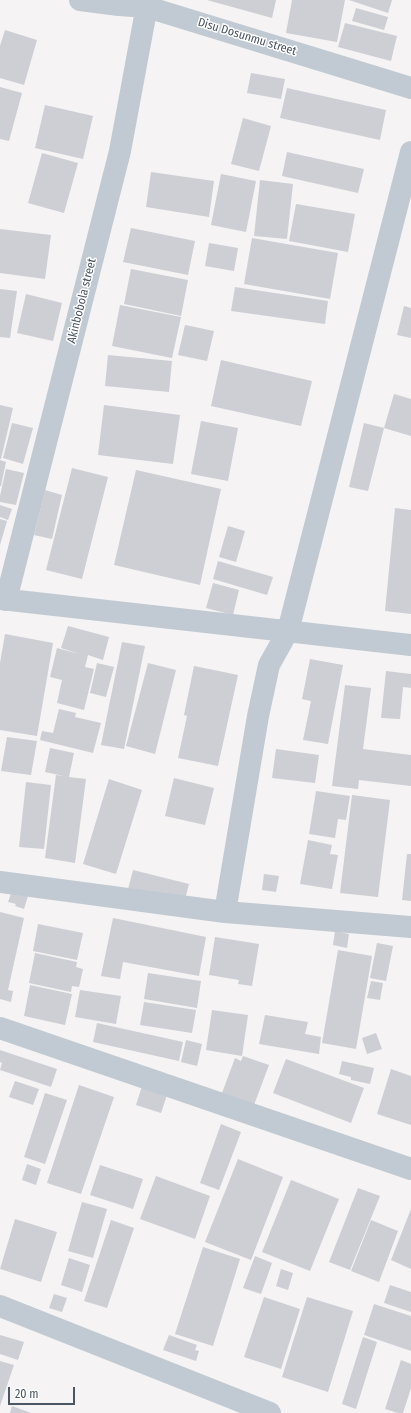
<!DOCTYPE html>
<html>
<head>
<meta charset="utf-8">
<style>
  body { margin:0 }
  #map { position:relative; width:411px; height:1413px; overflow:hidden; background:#f5f3f3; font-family:"Fira Sans Condensed",sans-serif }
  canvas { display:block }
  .scale { position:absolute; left:8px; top:1387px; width:67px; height:18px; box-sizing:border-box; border:2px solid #4a5661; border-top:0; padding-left:5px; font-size:12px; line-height:14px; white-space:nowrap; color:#4a5661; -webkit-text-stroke:3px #fff; paint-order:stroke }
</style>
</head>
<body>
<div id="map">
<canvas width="411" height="1413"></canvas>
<div class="scale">20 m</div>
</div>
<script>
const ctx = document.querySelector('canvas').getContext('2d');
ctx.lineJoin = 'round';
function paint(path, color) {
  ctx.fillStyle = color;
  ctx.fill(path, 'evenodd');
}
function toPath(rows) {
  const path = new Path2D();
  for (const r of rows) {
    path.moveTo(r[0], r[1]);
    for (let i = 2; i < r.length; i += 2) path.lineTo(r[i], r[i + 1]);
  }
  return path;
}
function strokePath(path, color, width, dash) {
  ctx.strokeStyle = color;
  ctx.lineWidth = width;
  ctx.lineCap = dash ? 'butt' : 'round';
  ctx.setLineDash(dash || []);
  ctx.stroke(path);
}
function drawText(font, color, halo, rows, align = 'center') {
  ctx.font = font + ' "Fira Sans Condensed",sans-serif';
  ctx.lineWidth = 3;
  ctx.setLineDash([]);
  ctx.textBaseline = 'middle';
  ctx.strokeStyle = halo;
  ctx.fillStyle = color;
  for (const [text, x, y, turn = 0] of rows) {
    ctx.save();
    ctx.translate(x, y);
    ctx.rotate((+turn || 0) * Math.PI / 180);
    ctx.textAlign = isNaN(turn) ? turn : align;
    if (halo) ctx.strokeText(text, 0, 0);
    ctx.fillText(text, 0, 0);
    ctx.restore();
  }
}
paint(toPath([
  [207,0,276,0,272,18],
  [292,0,345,0,337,42,286,33],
  [349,0,392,0,388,13],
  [356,8,388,17,384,30,352,21],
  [345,23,397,36,391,61,338,47],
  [5,30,37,40,24,85,0,78,0,46],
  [251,73,285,79,281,99,247,93],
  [0,87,22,93,9,141,0,139],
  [287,88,386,110,380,140,280,118],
  [45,105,93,116,83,159,35,148],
  [243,118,271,126,259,171,231,164],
  [287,152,364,169,358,193,282,176],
  [42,153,78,163,64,213,28,203],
  [151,172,214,181,209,217,146,207],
  [221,174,256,181,246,232,211,225],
  [260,180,293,184,287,239,254,236],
  [296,204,355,214,348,252,289,241],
  [131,228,195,241,188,275,123,262],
  [0,229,51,235,45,279,0,273],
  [252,238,338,253,330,299,244,284],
  [209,243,238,248,234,271,205,266],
  [131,269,188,280,181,316,124,304],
  [235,287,328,301,325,324,231,311],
  [0,289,17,291,10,338,0,337],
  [26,294,62,303,53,341,17,333],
  [120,305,181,317,172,358,112,346],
  [404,306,411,308,411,338,397,335],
  [185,325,214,331,207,361,178,355],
  [108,355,172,361,169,392,105,386],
  [221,360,312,381,301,426,211,406],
  [394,394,411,399,411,436,384,428],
  [0,405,13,408,1,459,0,459],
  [104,405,180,415,173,464,98,455],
  [201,421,238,428,228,481,191,474],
  [12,423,33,428,23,464,3,458],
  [364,423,384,428,368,491,349,487],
  [0,460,6,462,1,486,0,486],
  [72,468,108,477,82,579,46,570],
  [6,469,24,473,16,505,0,502,0,496],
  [136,470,221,489,200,585,114,565],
  [45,490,62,495,52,539,34,535],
  [0,505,12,509,8,520,0,517],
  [395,508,411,510,411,614,385,611],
  [0,519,7,521,0,545],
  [228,526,245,531,236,562,219,557],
  [218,561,273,577,267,595,213,579],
  [213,583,239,590,233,615,206,608],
  [68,626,109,637,103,660,88,655,85,667,94,669,84,710,57,703,62,680,50,677,57,648,79,654,61,648],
  [5,634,53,643,37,736,0,730,0,663],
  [122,642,145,646,124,749,101,745],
  [310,659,343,665,328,744,303,740,311,701,302,699],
  [97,663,114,667,106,697,90,693],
  [148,663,176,670,155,754,126,746],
  [194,666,238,675,218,766,178,758,187,716,184,715],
  [386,671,411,674,411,688,403,687,400,719,381,718],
  [345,685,371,688,363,749,411,755,411,786,359,780,358,789,332,786],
  [59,709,76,713,75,717,101,723,93,753,40,740,42,731,53,733],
  [7,737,37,741,31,775,1,771],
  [50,748,74,753,69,777,86,779,75,863,45,858,56,775,64,776,45,772],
  [276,749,319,755,315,783,272,778],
  [174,778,214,788,205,825,165,816],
  [109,779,142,790,116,874,83,864],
  [26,782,51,785,44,849,19,847],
  [316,791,350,796,346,820,338,819,335,838,309,834],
  [352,795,390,800,378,897,340,893],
  [308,840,332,845,330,854,338,855,332,889,300,884],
  [407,854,411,854,411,901,402,900],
  [133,870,189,884,184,903,128,889],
  [264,874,279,876,276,892,262,890],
  [13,888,29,893,24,909,15,906,16,904,8,902],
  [0,912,24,918,8,990,13,991,11,1002,0,999],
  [113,918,206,937,199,976,123,962,120,979,101,976],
  [38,924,83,933,77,960,33,951],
  [335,931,349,934,347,948,333,945],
  [215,937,259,944,252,986,238,984,239,980,209,975],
  [377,943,393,946,386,981,370,978],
  [338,950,372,956,356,1049,322,1043],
  [35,953,77,962,76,967,83,969,79,987,72,986,71,992,29,983],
  [148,973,201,981,197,1008,144,999],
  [371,981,383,983,380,1000,367,998],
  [30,985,72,994,65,1025,24,1016],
  [80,990,121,996,116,1024,75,1017],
  [144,1002,196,1010,192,1033,140,1025],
  [212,1010,248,1015,242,1056,206,1050],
  [265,1015,308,1022,305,1034,321,1037,319,1054,259,1044],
  [97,1023,183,1042,179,1061,93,1042],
  [376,1033,382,1049,367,1054,362,1038],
  [186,1040,202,1044,197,1066,181,1062],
  [0,1050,57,1069,51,1087,0,1070,2,1063,0,1062],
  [243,1056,269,1065,254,1105,222,1093,235,1058,241,1061],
  [286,1059,364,1088,351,1123,273,1093],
  [342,1061,374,1068,370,1084,351,1080,351,1077,339,1074],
  [391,1069,411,1076,411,1125,377,1114],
  [15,1081,39,1089,33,1105,9,1097],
  [79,1085,114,1097,81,1194,47,1183],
  [142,1086,167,1095,161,1113,136,1105],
  [45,1093,67,1100,45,1164,24,1157],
  [221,1124,241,1132,219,1190,200,1183],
  [238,1159,283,1177,251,1260,205,1242],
  [27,1164,41,1169,36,1185,22,1180],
  [100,1165,143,1179,133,1209,90,1195],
  [156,1176,210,1196,195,1239,140,1219],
  [291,1180,339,1199,310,1271,262,1252],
  [358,1188,380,1196,350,1270,329,1262],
  [82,1202,107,1209,93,1258,68,1251],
  [411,1209,411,1269,391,1260],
  [15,1219,57,1232,41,1282,0,1269],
  [111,1220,134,1228,107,1308,84,1301],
  [371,1220,398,1231,379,1282,351,1271],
  [203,1247,240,1259,213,1346,175,1334],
  [255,1256,272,1263,261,1294,243,1288],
  [69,1258,90,1265,82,1292,61,1285],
  [281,1269,293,1273,288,1290,276,1286],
  [390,1285,411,1292,411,1312,384,1303],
  [54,1294,67,1298,62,1312,49,1308],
  [264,1297,300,1309,281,1369,244,1357],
  [307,1297,353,1311,328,1392,282,1377],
  [374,1304,411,1316,411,1351,364,1335],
  [0,1335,24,1342,18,1360,0,1354],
  [169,1335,197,1345,195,1350,199,1351,196,1361,163,1350],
  [363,1337,377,1342,356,1409,342,1404],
  [401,1360,411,1364,411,1388,403,1413,398,1413,385,1409],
  [0,1361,14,1365,0,1406],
  [12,1406,31,1413,10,1413]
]), '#cdcfd5');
strokePath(toPath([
  [80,0,119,5,147,7,411,88],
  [0,599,411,645],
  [6,600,120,151,148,0],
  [0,882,225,912,411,927],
  [225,912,258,716,269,665,288,631,411,152],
  [0,1028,411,1169],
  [0,1306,270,1413]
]), '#c1cad2', 22);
drawText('12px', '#4a5661', '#fff', [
  ["Disu Dosunmu street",247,37,17],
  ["Akinbobola street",82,301,-76]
]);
</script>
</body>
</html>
